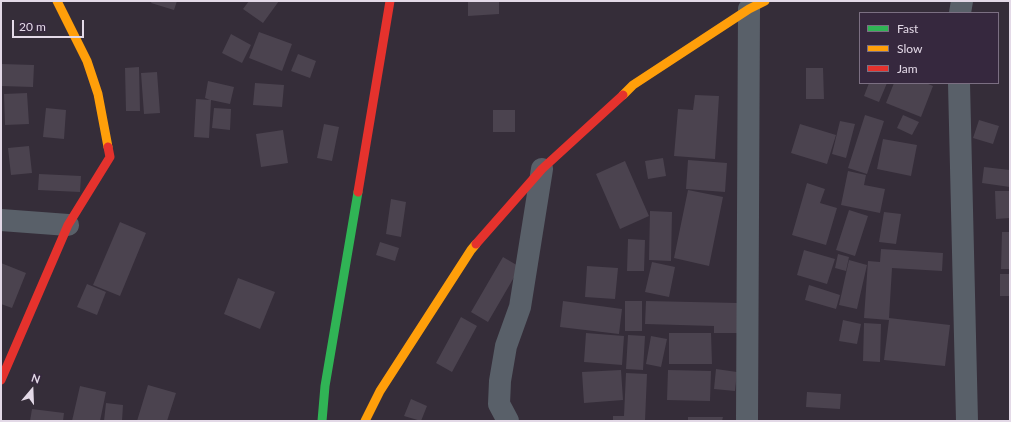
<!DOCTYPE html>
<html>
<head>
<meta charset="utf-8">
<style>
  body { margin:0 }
  #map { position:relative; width:1011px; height:422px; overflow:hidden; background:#352d39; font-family:Lato,sans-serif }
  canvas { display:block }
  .frame { position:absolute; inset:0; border:2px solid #e3d9e7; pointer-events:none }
  .legend { position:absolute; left:859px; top:12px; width:140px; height:72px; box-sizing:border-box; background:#36283e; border:1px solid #7b6f82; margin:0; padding:5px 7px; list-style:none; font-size:12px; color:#e3d9e7 }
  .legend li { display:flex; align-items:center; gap:8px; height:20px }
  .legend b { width:20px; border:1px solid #7b6f82 }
  .north { position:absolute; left:12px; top:370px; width:40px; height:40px; -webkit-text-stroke:3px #36283e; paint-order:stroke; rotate:19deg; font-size:11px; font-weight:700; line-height:16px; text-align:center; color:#e3d9e7 }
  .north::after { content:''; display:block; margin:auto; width:14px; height:18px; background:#e3d9e7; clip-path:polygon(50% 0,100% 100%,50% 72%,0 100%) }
  .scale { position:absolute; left:12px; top:20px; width:72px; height:18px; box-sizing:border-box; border:2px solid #e3d9e7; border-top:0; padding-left:5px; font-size:12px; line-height:14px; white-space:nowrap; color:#e3d9e7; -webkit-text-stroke:3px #36283e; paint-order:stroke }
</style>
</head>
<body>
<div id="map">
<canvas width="1011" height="422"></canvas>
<div class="frame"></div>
<ul class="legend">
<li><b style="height:5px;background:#30b455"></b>Fast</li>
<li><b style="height:5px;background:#ff9f0a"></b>Slow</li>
<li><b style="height:5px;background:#e5322d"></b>Jam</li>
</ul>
<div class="north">N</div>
<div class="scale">20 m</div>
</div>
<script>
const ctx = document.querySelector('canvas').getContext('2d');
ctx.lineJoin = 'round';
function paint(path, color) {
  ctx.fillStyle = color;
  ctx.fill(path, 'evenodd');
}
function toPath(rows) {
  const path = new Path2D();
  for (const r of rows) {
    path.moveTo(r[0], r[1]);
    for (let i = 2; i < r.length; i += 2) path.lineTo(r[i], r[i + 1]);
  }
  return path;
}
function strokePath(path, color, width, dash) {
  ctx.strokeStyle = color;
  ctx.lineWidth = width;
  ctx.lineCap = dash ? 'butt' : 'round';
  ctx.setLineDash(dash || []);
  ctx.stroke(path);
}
paint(toPath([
  [152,1,177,1,174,10,151,3],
  [249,1,279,1,263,23,243,9],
  [468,1,499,1,499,14,468,16],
  [259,32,292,44,282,71,249,58],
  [231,34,251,45,242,63,222,53],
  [298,54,316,61,310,78,291,71],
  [1,64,34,65,33,87,1,86],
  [139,67,140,111,126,111,125,68],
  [806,68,823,68,824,99,806,99],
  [157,72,160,113,144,114,141,73],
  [208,81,234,87,230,104,211,100,209,138,194,137,196,99,210,100,205,98],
  [255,83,284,85,282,107,253,105],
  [869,83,887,83,879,102,864,96],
  [894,83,926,83,933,86,921,117,886,103],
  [27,93,29,124,5,125,4,94],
  [695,95,719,96,715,159,674,156,678,109,693,110],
  [46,108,66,110,64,139,43,137],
  [214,108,231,109,230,130,212,128],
  [493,110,515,110,515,132,493,132],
  [865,115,884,121,867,174,848,168],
  [903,115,919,122,912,135,897,128],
  [979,120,999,126,993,144,973,138],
  [840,121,855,124,846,158,832,154],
  [324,124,339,127,332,161,317,158],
  [800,124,836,135,827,164,791,153],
  [283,130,288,163,261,167,256,134],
  [883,139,917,145,911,176,877,169],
  [29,146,32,173,11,175,8,148],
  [663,158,666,176,648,179,645,161],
  [688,160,727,163,725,192,686,189],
  [625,161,649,216,620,229,596,174],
  [984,167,1010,170,1010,187,982,183],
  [848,171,866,175,864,185,885,189,880,213,841,205],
  [39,174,81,176,80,192,38,190],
  [807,183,825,189,820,203,837,208,826,245,792,235],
  [688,190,723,197,709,266,674,258],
  [995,191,1010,191,1010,218,996,219],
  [391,199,406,202,401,237,386,234],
  [849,210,868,216,855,256,836,250],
  [650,211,672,212,671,261,649,260],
  [884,212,901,214,896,244,879,242],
  [120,222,146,233,120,296,93,285],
  [1002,232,1010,232,1010,269,1001,269],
  [628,239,645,240,644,271,627,271],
  [380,242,399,248,395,261,376,255],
  [881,249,943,253,942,271,892,268,889,318,950,325,945,366,884,360,889,320,864,318,868,261,880,262],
  [804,250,835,259,827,284,797,275],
  [838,254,849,257,846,271,835,268],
  [503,257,520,267,488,322,471,312],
  [849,260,867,265,857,309,839,305],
  [652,262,675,267,669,297,645,292],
  [1,263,26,273,12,308,1,304],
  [587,266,618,268,615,299,585,297],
  [1000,274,1010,274,1010,296,1000,296],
  [238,278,275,292,260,329,224,314],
  [87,284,106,292,97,315,77,307],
  [809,285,840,295,836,309,805,300],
  [563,301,622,309,619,334,560,327],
  [625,301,642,301,642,331,625,331],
  [646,301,738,303,737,333,714,333,714,326,645,324],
  [461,317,477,326,452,372,436,363],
  [843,320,861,324,857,344,839,341],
  [864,323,881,324,880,362,863,361],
  [586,333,624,336,622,365,584,362],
  [669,333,711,333,712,364,669,364],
  [628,335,645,336,643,370,626,369],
  [651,336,667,339,661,367,646,364],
  [716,369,737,372,735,391,714,389],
  [621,370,623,400,584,403,582,372],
  [668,370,711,371,710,401,667,400],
  [626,373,647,374,645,421,613,421,613,416,624,416],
  [148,385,176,393,167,421,137,421],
  [80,386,106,392,100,421,72,421],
  [807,392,841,394,840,409,806,407],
  [411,399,427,406,421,421,404,416],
  [106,403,123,405,122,421,104,421],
  [32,409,64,413,63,421,30,421],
  [688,417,723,417,722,421,688,421]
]), '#4b434f');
strokePath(toPath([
  [960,13,962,1],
  [959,83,967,421],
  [1,220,68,225],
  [508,421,499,404,500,381,506,346,520,307,542,169],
  [747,421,749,9]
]), '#596069', 22);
strokePath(toPath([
  [322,421,325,386,358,192]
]), '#30b455', 9);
strokePath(toPath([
  [57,1,87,61,98,94,108,147],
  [623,95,633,85,749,9,765,1],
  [365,421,380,391,471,250,476,244]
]), '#ff9f0a', 9);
strokePath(toPath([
  [358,192,390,1],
  [476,244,542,169,623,95],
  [1,380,68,225,110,157,108,147]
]), '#e5322d', 9);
</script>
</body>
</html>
